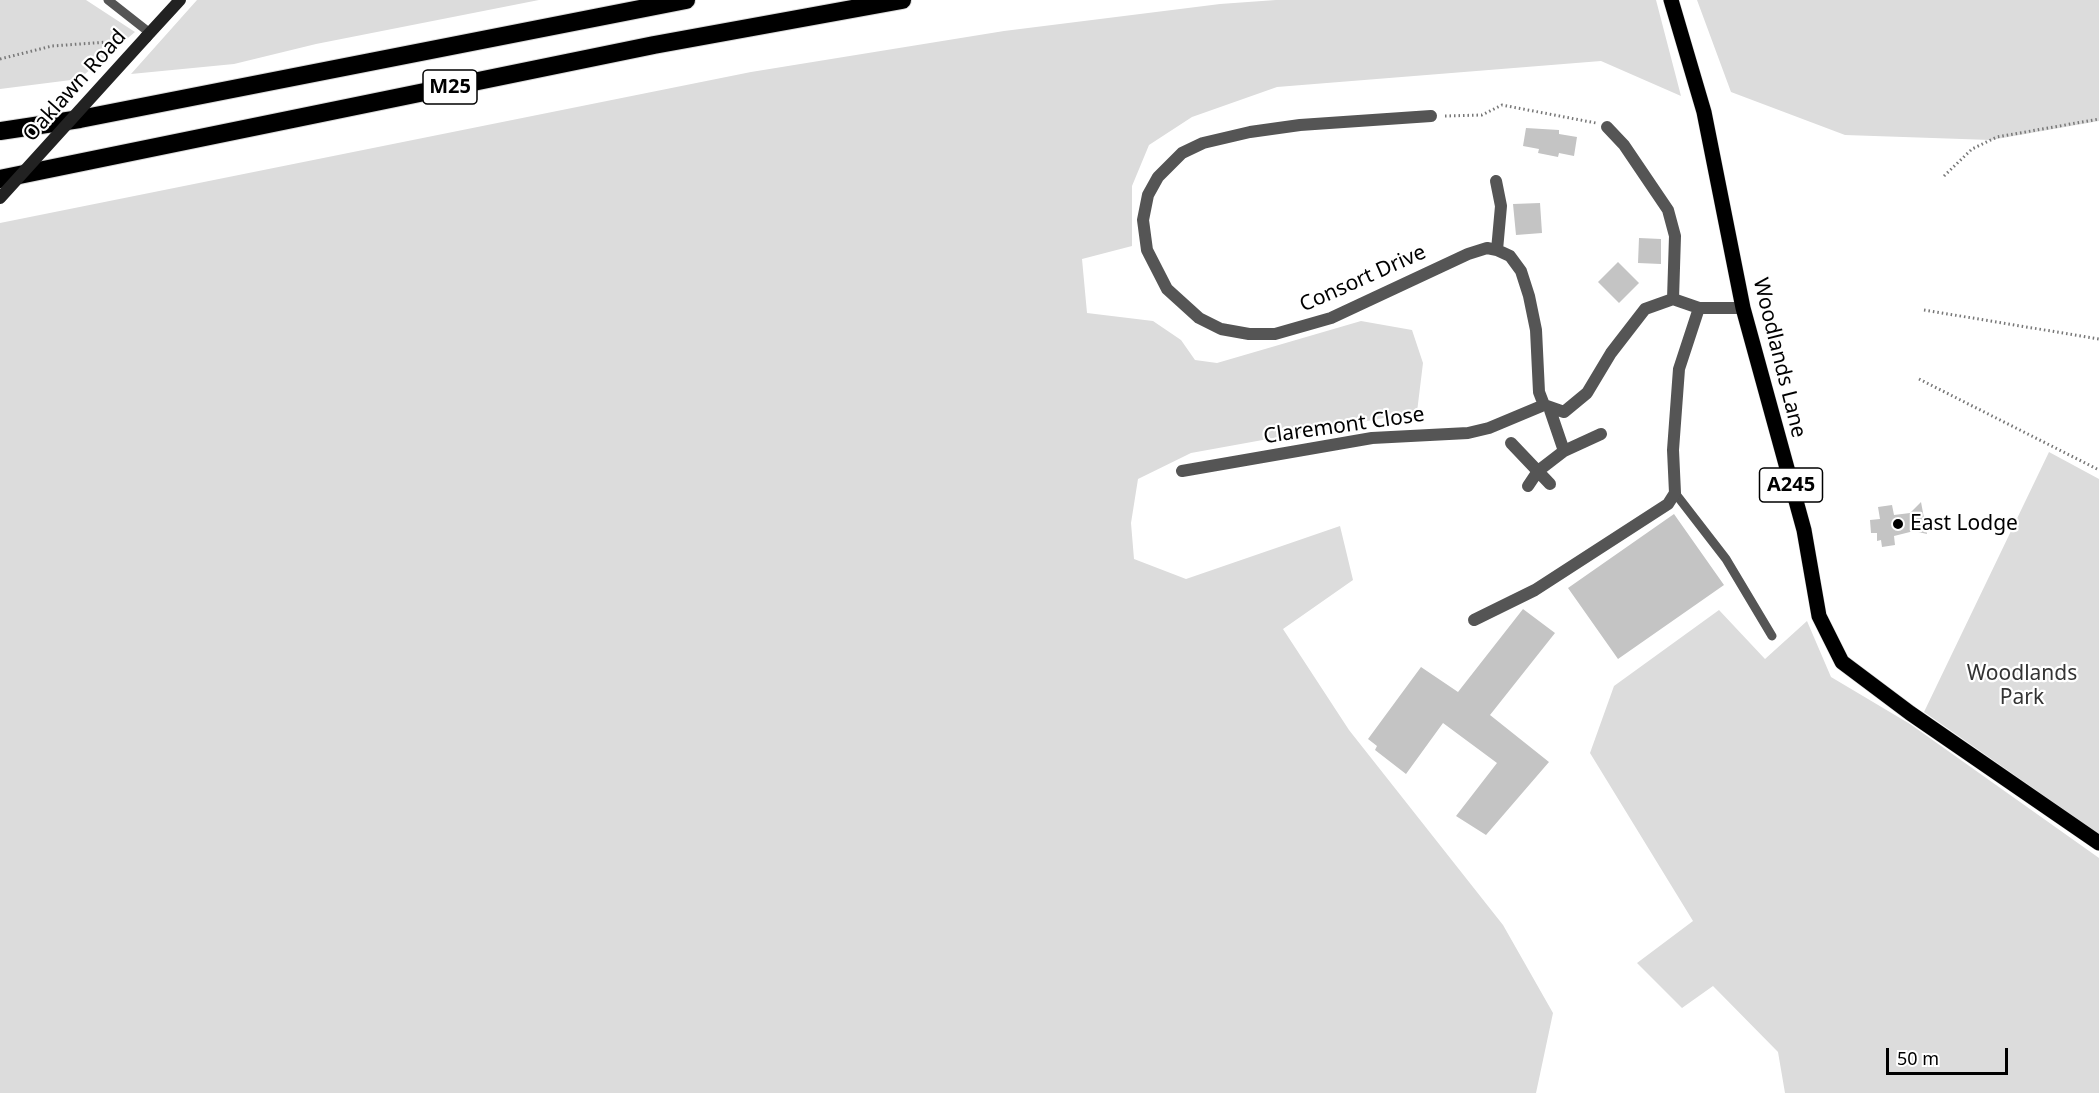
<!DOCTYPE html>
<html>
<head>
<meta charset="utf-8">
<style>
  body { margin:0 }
  #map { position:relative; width:2099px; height:1093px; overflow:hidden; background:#fff; font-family:"Noto Sans",sans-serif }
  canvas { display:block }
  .scale { position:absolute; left:1886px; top:1048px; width:122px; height:27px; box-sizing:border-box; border:3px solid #000; border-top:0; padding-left:8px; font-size:18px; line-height:21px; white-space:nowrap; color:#000; -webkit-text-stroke:4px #fff; paint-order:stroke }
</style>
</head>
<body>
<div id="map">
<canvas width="2099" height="1093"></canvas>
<div class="scale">50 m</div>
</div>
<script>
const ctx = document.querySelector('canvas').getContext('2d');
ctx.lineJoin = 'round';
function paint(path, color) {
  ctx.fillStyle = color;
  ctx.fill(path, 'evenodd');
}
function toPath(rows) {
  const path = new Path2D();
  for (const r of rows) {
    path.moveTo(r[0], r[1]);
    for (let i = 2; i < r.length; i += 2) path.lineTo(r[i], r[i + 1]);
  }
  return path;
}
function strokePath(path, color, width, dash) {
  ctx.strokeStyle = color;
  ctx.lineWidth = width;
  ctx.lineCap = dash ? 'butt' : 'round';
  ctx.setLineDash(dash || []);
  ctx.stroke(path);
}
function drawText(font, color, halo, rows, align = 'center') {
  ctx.font = font + ' "Noto Sans",sans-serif';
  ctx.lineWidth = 4.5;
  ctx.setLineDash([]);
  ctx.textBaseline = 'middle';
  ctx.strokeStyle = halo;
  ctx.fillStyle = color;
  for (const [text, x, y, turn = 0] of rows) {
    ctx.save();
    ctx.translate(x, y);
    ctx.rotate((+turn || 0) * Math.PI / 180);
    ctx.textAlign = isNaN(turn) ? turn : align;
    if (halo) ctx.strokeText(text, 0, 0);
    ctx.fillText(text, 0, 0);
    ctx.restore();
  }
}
paint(toPath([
  [0,0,86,0,135,32,79,79,0,89],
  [197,0,539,0,316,44,234,64,131,74],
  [1276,0,1656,0,1681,96,1601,61,1277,87,1192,117,1149,145,1132,186,1132,246,1082,259,1087,313,1153,321,1181,340,1195,360,1217,363,1361,321,1412,330,1423,363,1417,412,1191,453,1138,479,1131,523,1134,559,1186,579,1340,526,1353,580,1283,629,1349,730,1503,925,1553,1013,1536,1093,0,1093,0,223,751,72,1004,31,1220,4],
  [1697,0,2099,0,2099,121,1991,140,1845,135,1731,92],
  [2049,452,2099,479,2099,834,1924,712],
  [1719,610,1765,659,1807,621,1831,677,1910,724,2099,858,2099,1093,1785,1093,1778,1052,1713,986,1682,1008,1637,963,1693,921,1590,753,1614,686]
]), '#dcdcdc');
paint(toPath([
  [1526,128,1559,130,1559,134,1577,137,1574,156,1559,153,1558,157,1538,153,1539,149,1523,146],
  [1540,203,1542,233,1516,235,1513,204],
  [1639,238,1661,239,1661,264,1638,263],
  [1618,262,1639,283,1619,303,1598,282],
  [1921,502,1927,534,1914,531,1894,536,1895,545,1882,547,1881,540,1877,541,1877,533,1871,533,1870,520,1880,519,1878,507,1892,505,1894,515,1910,513],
  [1674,514,1724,585,1618,659,1568,588],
  [1523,609,1555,633,1490,715,1549,762,1486,835,1456,816,1497,763,1443,723,1406,774,1375,750,1377,746,1368,739,1421,667,1458,692]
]), '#c4c4c4');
const primary = toPath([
  [1671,0,1704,112,1743,308,1804,530,1819,616,1842,662,1910,713,2099,843]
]);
const highway = toPath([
  [0,131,80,119,686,0],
  [0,179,654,45,902,0]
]);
strokePath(primary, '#dbdbdb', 16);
strokePath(highway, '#dbdbdb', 20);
strokePath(toPath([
  [0,59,52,46,122,41],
  [1445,116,1482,115,1502,105,1596,123],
  [1944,176,1972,149,1997,137,2099,119],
  [1924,310,2099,339],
  [1919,379,2099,470]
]), '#777', 3, [1.5, 3]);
strokePath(toPath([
  [108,0,150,33],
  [1675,493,1726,559,1772,636]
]), '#555', 9);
strokePath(toPath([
  [1431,116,1300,125,1250,132,1203,143,1182,153,1158,177,1148,195,1143,220,1147,250,1167,289,1199,318,1221,329,1249,334,1275,334,1331,318,1468,254,1487,248,1497,250,1510,256,1521,271,1529,296,1536,330,1539,392,1544,405,1564,412,1587,393,1611,353,1645,309,1673,299,1699,308,1743,308],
  [1607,127,1624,145,1668,210,1675,236,1673,299],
  [1496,181,1501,206,1497,250],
  [1549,407,1564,451,1601,434],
  [1511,443,1550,484],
  [1182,471,1372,438,1468,433,1489,428,1544,405],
  [1528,486,1538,471,1564,451],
  [1474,620,1535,590,1668,504,1675,493,1673,450,1679,369,1699,308]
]), '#555', 12);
strokePath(toPath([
  [146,37,180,0]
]), '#222', 12);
strokePath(primary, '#000', 15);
strokePath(highway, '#000', 18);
strokePath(toPath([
  [0,198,146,37]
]), '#222', 12);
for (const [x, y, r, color] of [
  [1898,524,6,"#000"]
]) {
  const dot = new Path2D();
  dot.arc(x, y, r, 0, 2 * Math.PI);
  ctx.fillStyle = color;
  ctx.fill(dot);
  strokePath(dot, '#fff', 2);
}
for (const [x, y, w] of [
  [450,87,54],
  [1791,485,63]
]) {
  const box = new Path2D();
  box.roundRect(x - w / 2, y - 17, w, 34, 4.5);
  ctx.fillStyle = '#fff';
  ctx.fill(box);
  strokePath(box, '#000', 1.5);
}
drawText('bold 20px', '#000', null, [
  ["M25",450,87],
  ["A245",1791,485]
]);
drawText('21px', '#000', '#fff', [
  ["Oaklawn Road",75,86,-48],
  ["Consort Drive",1363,279,-24],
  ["Woodlands Lane",1779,358,76],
  ["Claremont Close",1344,426,-8]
]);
drawText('21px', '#000', '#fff', [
  ["East Lodge",1910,524]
], 'left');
drawText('21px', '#333', '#fff', [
  ["Woodlands",2022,674],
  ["Park",2022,698]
]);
</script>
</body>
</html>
